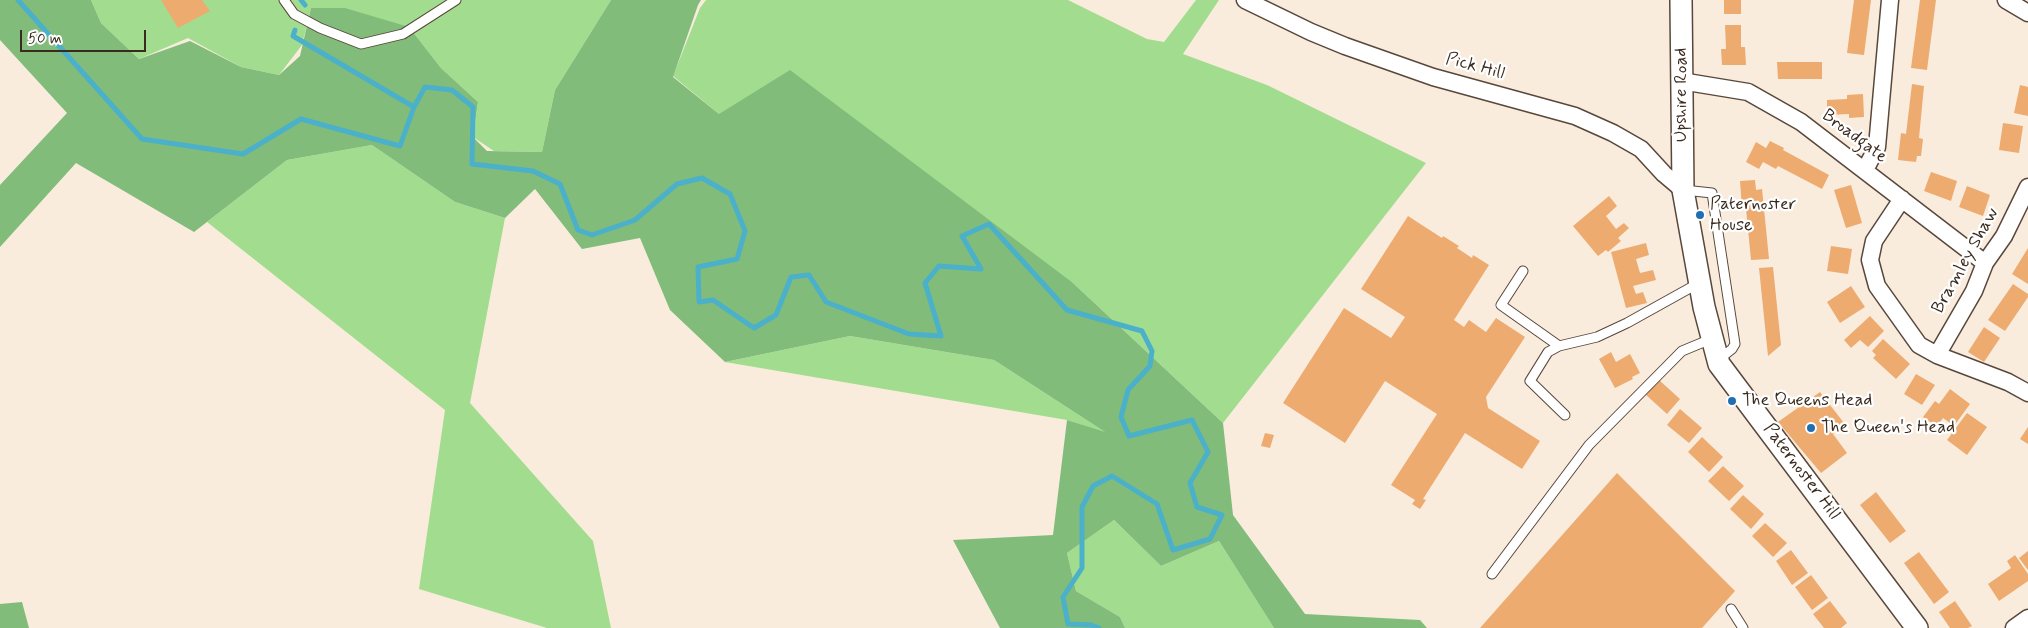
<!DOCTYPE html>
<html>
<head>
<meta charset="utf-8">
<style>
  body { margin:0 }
  #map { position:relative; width:2028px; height:628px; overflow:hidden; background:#f9ecdd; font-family:Mynerve,sans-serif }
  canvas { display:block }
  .scale { position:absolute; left:20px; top:30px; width:126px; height:22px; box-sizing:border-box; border:2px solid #3b2a1e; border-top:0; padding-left:6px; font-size:15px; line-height:18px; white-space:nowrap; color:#3b2a1e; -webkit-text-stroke:4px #fff; paint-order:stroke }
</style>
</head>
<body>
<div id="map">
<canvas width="2028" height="628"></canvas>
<div class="scale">50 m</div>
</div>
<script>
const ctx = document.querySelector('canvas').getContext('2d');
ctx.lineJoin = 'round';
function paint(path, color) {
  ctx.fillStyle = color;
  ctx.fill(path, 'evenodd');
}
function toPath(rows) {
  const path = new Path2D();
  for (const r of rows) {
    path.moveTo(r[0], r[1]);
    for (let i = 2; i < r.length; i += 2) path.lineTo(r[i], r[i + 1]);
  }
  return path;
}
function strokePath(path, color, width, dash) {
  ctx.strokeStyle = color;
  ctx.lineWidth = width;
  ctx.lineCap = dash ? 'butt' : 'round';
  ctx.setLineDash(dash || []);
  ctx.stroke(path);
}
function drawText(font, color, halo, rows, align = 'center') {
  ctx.font = font + ' Mynerve,sans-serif';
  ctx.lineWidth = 4.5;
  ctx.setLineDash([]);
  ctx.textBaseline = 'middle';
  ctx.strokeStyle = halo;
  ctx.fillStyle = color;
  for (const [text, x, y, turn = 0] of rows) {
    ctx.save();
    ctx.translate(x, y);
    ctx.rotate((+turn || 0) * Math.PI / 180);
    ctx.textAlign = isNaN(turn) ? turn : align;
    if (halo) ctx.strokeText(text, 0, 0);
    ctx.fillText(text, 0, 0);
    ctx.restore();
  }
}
paint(toPath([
  [91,0,611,0,555,90,542,152,494,151,473,137,478,102,441,68,409,27,311,8,302,45,279,75,241,67,188,38,139,59,101,23],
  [706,0,1068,0,1147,39,1164,42,1196,0,1219,0,1183,54,1267,85,1426,163,1223,423,1073,283,719,114,673,76,700,8],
  [372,145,455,202,505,218,470,403,593,541,611,628,547,628,419,589,445,410,207,222,287,160],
  [850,336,994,360,1108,434,1067,420,725,362],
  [1114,520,1161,566,1219,541,1274,628,1125,628,1120,617,1076,591,1067,553]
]), '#a2dd8f');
paint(toPath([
  [0,0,91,0,101,23,139,59,190,41,241,67,279,75,300,56,311,8,345,8,409,27,441,68,478,102,473,137,487,151,542,152,555,90,611,0,701,0,698,5,673,77,719,114,790,70,1073,283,1223,423,1233,515,1305,614,1420,620,1427,628,1274,628,1219,541,1161,566,1114,520,1067,553,1076,591,1120,617,1125,628,1000,628,953,540,1053,535,1067,420,1105,432,994,360,850,336,725,362,670,310,640,238,582,249,535,189,505,218,455,202,372,145,287,160,194,232,76,163,0,247,0,185,67,113,0,40],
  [22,602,29,628,0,628,0,604]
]), '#81bc7a');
strokePath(toPath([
  [18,0,142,139,243,154,301,119,400,146,414,107,425,87,452,90,473,107,472,164,533,171,560,184,578,230,592,235,635,220,677,184,702,178,730,194,745,231,737,259,698,267,699,302,713,300,754,328,776,315,791,277,809,275,826,302,909,334,941,336,925,283,939,266,981,269,962,236,989,224,1067,310,1142,331,1152,351,1150,366,1128,390,1121,417,1129,436,1192,420,1208,452,1190,483,1197,507,1222,515,1210,539,1173,550,1157,504,1112,476,1093,486,1082,507,1082,568,1063,597,1068,624,1091,625,1099,628],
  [301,0,305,5],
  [295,30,293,36,414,107]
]), '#4bb0ca', 5);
paint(toPath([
  [161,0,202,0,210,11,178,28],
  [1724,0,1741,0,1741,14,1724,14],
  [1854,0,1871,0,1864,55,1847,53],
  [1920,0,1936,0,1927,70,1911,68],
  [1725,25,1741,25,1741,47,1745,47,1746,65,1722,65,1721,49,1726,49],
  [1777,62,1822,62,1822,79,1778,79],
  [1912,84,1924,86,1919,138,1923,139,1921,156,1917,156,1916,162,1898,160,1901,133,1906,134],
  [2020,85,2028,87,2028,116,2014,113],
  [1863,94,1864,117,1849,118,1849,114,1827,115,1827,100,1847,99,1847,95],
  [2003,123,2023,126,2019,153,1999,150],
  [1770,141,1784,148,1783,150,1829,175,1822,189,1778,166,1776,169,1763,162,1759,169,1746,162,1756,142,1766,148],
  [1931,172,1957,181,1951,201,1924,191],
  [1755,180,1756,190,1762,189,1769,259,1751,260,1746,209,1742,209,1740,181],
  [1851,185,1862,223,1846,228,1834,190],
  [1967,186,1990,195,1983,216,1959,207],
  [1609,196,1617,206,1606,216,1616,229,1624,223,1629,228,1618,238,1621,241,1608,252,1606,250,1598,256,1573,226],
  [1408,216,1442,238,1443,236,1459,246,1457,248,1472,258,1473,255,1489,265,1454,320,1464,327,1469,320,1486,332,1496,318,1525,337,1486,397,1488,408,1540,441,1522,469,1465,433,1423,499,1426,500,1420,509,1412,504,1415,500,1391,485,1437,414,1385,381,1345,443,1283,403,1344,308,1391,338,1405,317,1361,289],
  [1646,243,1649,255,1636,259,1640,273,1653,270,1656,280,1633,286,1636,294,1643,292,1647,303,1626,308,1611,252],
  [1831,246,1852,249,1848,274,1827,271],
  [2028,248,2028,284,2012,274],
  [1773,267,1781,345,1768,356,1759,268],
  [2013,284,2028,294,2028,297,2005,331,1988,320],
  [1851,286,1865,307,1840,323,1827,302],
  [1870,316,1884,331,1868,347,1860,340,1851,348,1844,340],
  [1984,327,2000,338,1984,362,1968,352],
  [1883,339,1910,364,1896,379,1873,358,1876,355,1872,351],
  [1611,352,1616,362,1630,354,1640,373,1632,377,1633,379,1615,388,1599,359],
  [1916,374,1935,385,1922,405,1904,394],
  [1659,380,1680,399,1667,414,1646,395],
  [1950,389,1970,404,1954,426,1943,418,1937,427,1923,417,1935,401,1939,404],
  [1820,392,1844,423,1833,434,1847,453,1821,473,1778,422],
  [1680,409,1702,428,1689,443,1667,425],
  [1967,413,1987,427,1967,455,1947,440],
  [2028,427,2028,444,2020,439],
  [1265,433,1274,435,1270,448,1261,446],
  [1702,437,1723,457,1709,472,1688,452],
  [1723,466,1744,486,1729,501,1708,481],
  [1617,473,1735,591,1702,628,1480,628],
  [1876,492,1906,531,1890,543,1860,505],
  [1743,495,1764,514,1751,529,1730,509],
  [1765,523,1787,543,1773,557,1752,536],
  [1791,550,1808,573,1792,585,1776,561],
  [2028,551,2028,570,2019,558],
  [1919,552,1949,592,1934,604,1904,563],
  [2015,555,2028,574,2028,581,1999,601,1988,584,2011,568,2007,561],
  [1811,575,1828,598,1812,610,1795,587],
  [1830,601,1847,623,1841,628,1824,628,1813,614],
  [1955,601,1972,626,1968,628,1950,628,1939,612]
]), '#edab70');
const service = toPath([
  [284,0,294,14,320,28,361,44,403,34,456,0],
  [1684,190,1712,193,1735,344,1732,349,1718,360],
  [1523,271,1501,305,1559,346],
  [1565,415,1530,381,1548,352,1559,346,1597,337,1627,323,1699,283],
  [1492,574,1589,445,1682,351,1711,339],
  [1731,609,1743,628]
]);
const minor = toPath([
  [1245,0,1311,32,1345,46,1433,77,1575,116,1613,133,1641,149,1664,174,1683,190],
  [2006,0,2028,13],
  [1681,81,1748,92,1801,122,1985,263],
  [1865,170,1877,147,1890,0],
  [1902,199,1874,241,1870,260,1877,286,1919,345,1937,355,2008,382,2028,393],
  [1937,355,1974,291,1985,263,2004,236,2028,187],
  [2014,628,2028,618]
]);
const tertiary = toPath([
  [1681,0,1683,190,1704,307,1719,364,1917,628]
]);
strokePath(service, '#58473b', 11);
strokePath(minor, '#58473b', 19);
strokePath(tertiary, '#58473b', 24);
strokePath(service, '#fff', 9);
strokePath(minor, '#fff', 16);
strokePath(tertiary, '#fff', 21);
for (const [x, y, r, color] of [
  [1700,215,5,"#1f6fb2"],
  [1732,401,5,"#1f6fb2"],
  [1811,428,5,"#1f6fb2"]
]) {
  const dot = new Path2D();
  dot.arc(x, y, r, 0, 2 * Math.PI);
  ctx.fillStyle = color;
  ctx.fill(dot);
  strokePath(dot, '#fff', 2);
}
drawText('18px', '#3b2a1e', '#fff', [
  ["Pick Hill",1475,67,15],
  ["Upshire Road",1682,95,-90],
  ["Broadgate",1854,137,37],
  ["Bramley Shaw",1966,261,-61],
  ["Paternoster Hill",1801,472,53]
]);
drawText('18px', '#3b2a1e', '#fff', [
  ["Paternoster",1710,205],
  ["House",1710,226],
  ["The Queens Head",1742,401],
  ["The Queen's Head",1821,428]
], 'left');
</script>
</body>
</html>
